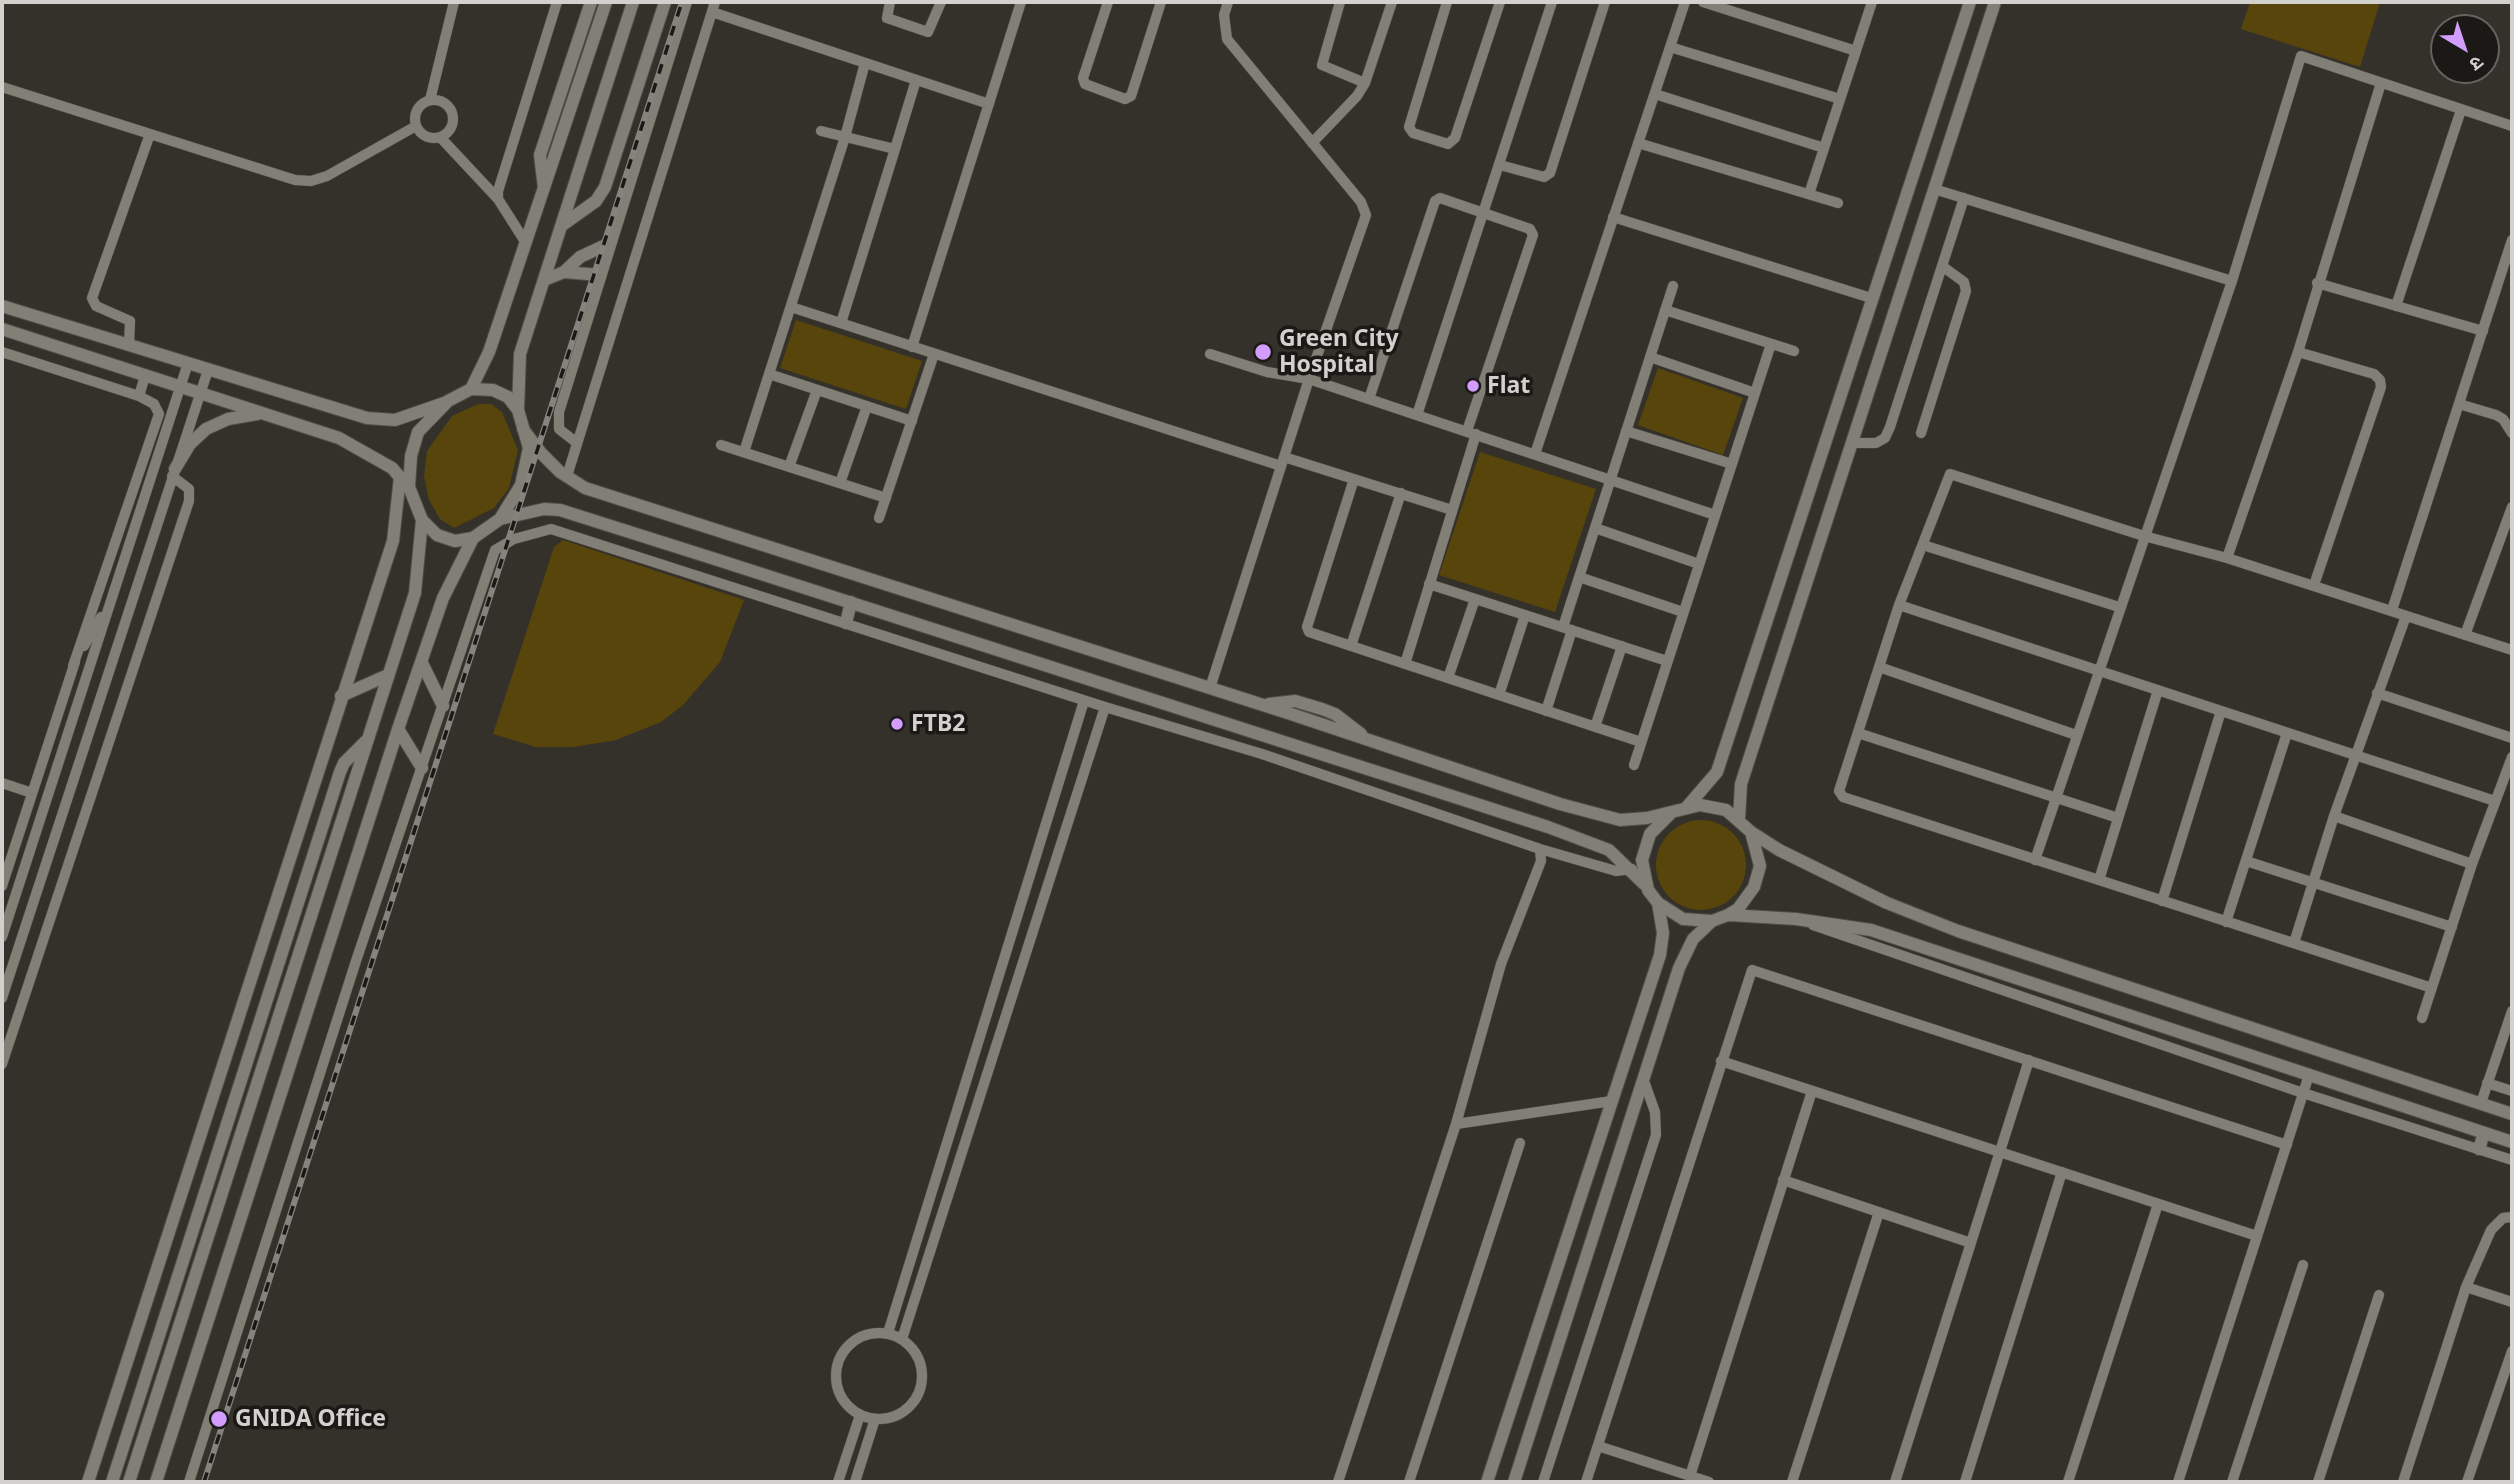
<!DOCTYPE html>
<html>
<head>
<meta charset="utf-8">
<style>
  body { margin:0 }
  #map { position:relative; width:2514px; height:1484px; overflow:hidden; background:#33312a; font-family:"Noto Sans","Noto Sans Devanagari",sans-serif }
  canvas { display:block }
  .frame { position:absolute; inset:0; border:4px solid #d2d1cd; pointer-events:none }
  .north { position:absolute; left:2430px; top:14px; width:70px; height:70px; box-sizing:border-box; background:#1a1916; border:2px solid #64635f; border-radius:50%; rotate:141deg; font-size:19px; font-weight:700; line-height:28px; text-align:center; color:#d2d1cd }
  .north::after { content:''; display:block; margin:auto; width:24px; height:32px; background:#d29dfd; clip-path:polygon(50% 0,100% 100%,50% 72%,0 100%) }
</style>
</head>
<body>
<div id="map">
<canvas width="2514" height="1484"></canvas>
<div class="frame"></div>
<div class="north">उ</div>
</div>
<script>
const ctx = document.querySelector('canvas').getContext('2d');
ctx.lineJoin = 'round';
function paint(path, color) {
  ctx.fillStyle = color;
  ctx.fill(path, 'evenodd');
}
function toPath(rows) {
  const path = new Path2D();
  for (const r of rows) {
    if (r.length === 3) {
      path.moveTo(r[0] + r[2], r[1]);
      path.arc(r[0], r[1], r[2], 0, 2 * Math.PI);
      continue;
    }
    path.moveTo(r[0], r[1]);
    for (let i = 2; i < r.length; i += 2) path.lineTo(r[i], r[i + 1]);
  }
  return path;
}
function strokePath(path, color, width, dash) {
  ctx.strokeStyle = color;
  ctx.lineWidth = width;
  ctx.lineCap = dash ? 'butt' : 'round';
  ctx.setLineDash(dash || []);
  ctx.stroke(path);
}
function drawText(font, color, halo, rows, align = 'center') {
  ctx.font = font + ' "Noto Sans",sans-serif';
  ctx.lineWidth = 7;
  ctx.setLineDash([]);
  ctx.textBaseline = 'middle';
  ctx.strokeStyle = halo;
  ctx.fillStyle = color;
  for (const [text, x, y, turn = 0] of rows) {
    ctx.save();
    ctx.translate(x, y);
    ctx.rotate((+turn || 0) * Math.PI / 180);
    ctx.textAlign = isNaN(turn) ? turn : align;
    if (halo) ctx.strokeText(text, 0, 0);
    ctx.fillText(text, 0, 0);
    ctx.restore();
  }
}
paint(toPath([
  [2250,2,2380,2,2360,67,2241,29],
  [796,320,922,361,906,409,780,368],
  [1658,368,1743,398,1723,455,1638,425],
  [478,404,491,404,502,412,518,450,509,488,494,508,454,528,440,519,429,500,424,476,427,451,452,416],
  [1480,452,1596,489,1555,612,1439,575],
  [563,540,744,600,720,662,683,705,661,722,616,740,574,747,536,747,493,734,554,547],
  [1701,865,45]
]), '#58450b');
const minor = toPath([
  [890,2,887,18,928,32,941,2],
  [1108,2,1083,78,1085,84,1125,99,1131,96,1161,2],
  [1340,2,1322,65,1365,83],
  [1447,2,1409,127,1413,133,1448,144,1455,138,1500,2],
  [1703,2,1856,51],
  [712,12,989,104],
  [1670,47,1840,99],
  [2,87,295,180,311,181,327,176,416,126],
  [1655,94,1824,148],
  [434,119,19],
  [430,100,454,2],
  [821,131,895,149,841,323],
  [440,137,498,199],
  [1312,143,1357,96,1365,83,1392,2],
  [1638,143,1838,203],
  [895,149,916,80],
  [1500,165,1544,177,1550,173,1605,2],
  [1934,189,2232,281],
  [1809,194,1872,2],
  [1613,217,1871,298],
  [526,243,498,199,498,191,557,2],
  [2317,283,2483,331],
  [2396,306,2461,110],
  [791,307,1281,466],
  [1665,310,1794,351],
  [129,345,130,321,96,306,92,298,150,134],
  [912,347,1021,2],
  [2,352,139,396,154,404,159,414,73,666],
  [2298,352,2374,374,2380,380,2381,387,2314,585],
  [1210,354,1267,372,1309,379,1715,515],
  [1650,357,1755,393],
  [769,374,912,421],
  [139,396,145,376],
  [1369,399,1435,201,1440,198,1530,229,1533,235,1467,431],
  [2459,404,2496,415,2503,419,2512,433],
  [1417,415,1552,2],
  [1626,431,1732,464],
  [1921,433,1966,291,1964,282,1942,266],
  [577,443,559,429,559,412,687,2],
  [1852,443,1876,443,1885,438,1890,427,1964,198],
  [721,445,886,498],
  [744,452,845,137,865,63],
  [1535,454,1685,2],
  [1284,457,1452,510],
  [789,467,817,390],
  [567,476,715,2],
  [1354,479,1307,627,1309,632,1641,742],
  [840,483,867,406],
  [879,518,934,354],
  [1595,528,1699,564],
  [1923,545,2119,607],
  [2227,558,2298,352,2381,83],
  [1579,577,1683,612],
  [1429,584,1667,661],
  [1899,605,2495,801],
  [2392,610,2512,240],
  [1563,627,1673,286],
  [2465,635,2512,507],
  [84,646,101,617],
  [1351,646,1401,493],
  [1405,664,1476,434],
  [1879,667,2076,735],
  [1448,678,1475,599],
  [1210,688,1309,379,1366,215,1361,202,1227,39,1224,15,1228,2],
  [2377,693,2512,738],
  [1499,695,1525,615],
  [1546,711,1572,630],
  [1595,727,1622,646],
  [1858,733,2118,818],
  [1634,765,1771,344],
  [2,783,32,793],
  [2334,816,2472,864],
  [1540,849,1616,871,1632,869],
  [2035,860,2232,281,2301,56,2512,126],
  [2246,861,2452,927],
  [2099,880,2158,690],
  [2,886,75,662],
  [2162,901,2221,711],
  [2226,922,2287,733],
  [1813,925,2303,1093,2512,1160],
  [2,937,188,363],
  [2294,943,2334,816,2406,616],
  [2432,988,1843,797,1839,791,1899,605,1950,474,2144,536,2227,558,2512,650],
  [2,998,208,370],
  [2422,1018,2472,864,2512,757],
  [1721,1061,2257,1236],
  [2,1064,189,501,189,489,172,476],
  [2487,1083,2512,1091],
  [2481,1103,2512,1011],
  [1456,1124,1612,1101],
  [1783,1180,1971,1243],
  [2466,1287,2512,1302],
  [879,1376,43],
  [888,1333,1084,701],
  [902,1339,1105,707],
  [1598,1446,1709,1482],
  [1690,1476,1812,1091],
  [189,1482,356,961,495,550,514,539,551,529,1105,707,1262,754,1540,849,1541,861,1501,964,1456,1124,1338,1482],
  [838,1482,860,1415],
  [855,1482,875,1419],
  [1409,1482,1520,1143],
  [1543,1482,1656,1135,1655,1112,1644,1081],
  [1586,1482,1752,970,2287,1145],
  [1792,1482,1879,1212],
  [1895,1482,2029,1060],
  [1965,1482,2062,1172],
  [2068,1482,2158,1204],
  [2178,1482,2309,1075],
  [2232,1482,2303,1265],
  [2318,1482,2379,1295],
  [2403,1482,2466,1287,2491,1230,2503,1218,2512,1217],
  [2467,1482,2512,1351]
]);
const tertiary = toPath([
  [544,188,540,155,591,2],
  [561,226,596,201,605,187,665,2],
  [564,272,580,257,610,243],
  [544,280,564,272,600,275],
  [2,306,367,418,395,420,444,403],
  [2,329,339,438,392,468,404,482],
  [471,389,489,352,606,2],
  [518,410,520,354,633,2],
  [523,429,541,453,560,472,585,488,1288,713,1560,804,1620,820,1647,818,1700,805,1726,810,1751,832,1760,866,1754,887,1738,909,1728,915,1712,921,1683,919,1658,903,1648,890,1642,860,1650,834,1672,812],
  [175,469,190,444,206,429,228,419,257,414],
  [500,519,544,509,560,510,718,560,1548,827,1609,850,1644,884],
  [846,623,851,602],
  [422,663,443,706],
  [341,696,388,675],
  [1269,704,1295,701,1322,709,1335,714,1361,734],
  [398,729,422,768],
  [1686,808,1717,772,1970,2],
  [1739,819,1741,784,1995,2],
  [1751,832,1779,850,1887,903,1958,931,2512,1114],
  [1729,915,1796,919,1871,930,2512,1142],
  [2479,1149,2484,1133],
  [88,1482,393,541,400,477],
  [112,1482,340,772,344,763,366,741],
  [129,1482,415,593,422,520],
  [156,1482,398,729,443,598,473,538,500,519,521,485,529,448,518,410,508,397,493,390,471,389,448,401,418,432,411,456,409,487,422,520,437,535,455,541,473,538],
  [1487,1482,1660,955,1663,933,1658,903],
  [1514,1482,1679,968,1693,939,1712,921]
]);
strokePath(minor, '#4e4d46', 11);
strokePath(tertiary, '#4e4d46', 14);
strokePath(minor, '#827f77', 10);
strokePath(tertiary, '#827f77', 12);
const rail = toPath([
  [204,1482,682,2]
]);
strokePath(rail, '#84837d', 6);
strokePath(rail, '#1a1916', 3.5, [10]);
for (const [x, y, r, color] of [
  [1263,352,9,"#d29dfd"],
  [1473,386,7,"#d29dfd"],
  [897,724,7,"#d29dfd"],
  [219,1419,9,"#d29dfd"]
]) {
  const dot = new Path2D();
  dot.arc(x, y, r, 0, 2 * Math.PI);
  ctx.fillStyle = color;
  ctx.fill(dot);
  strokePath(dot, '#1a1916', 2.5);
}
drawText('bold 23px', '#d2d1cd', '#1a1916', [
  ["Green City",1279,339],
  ["Hospital",1279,365],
  ["Flat",1487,386],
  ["FTB2",911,724],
  ["GNIDA Office",235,1419]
], 'left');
</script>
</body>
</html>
